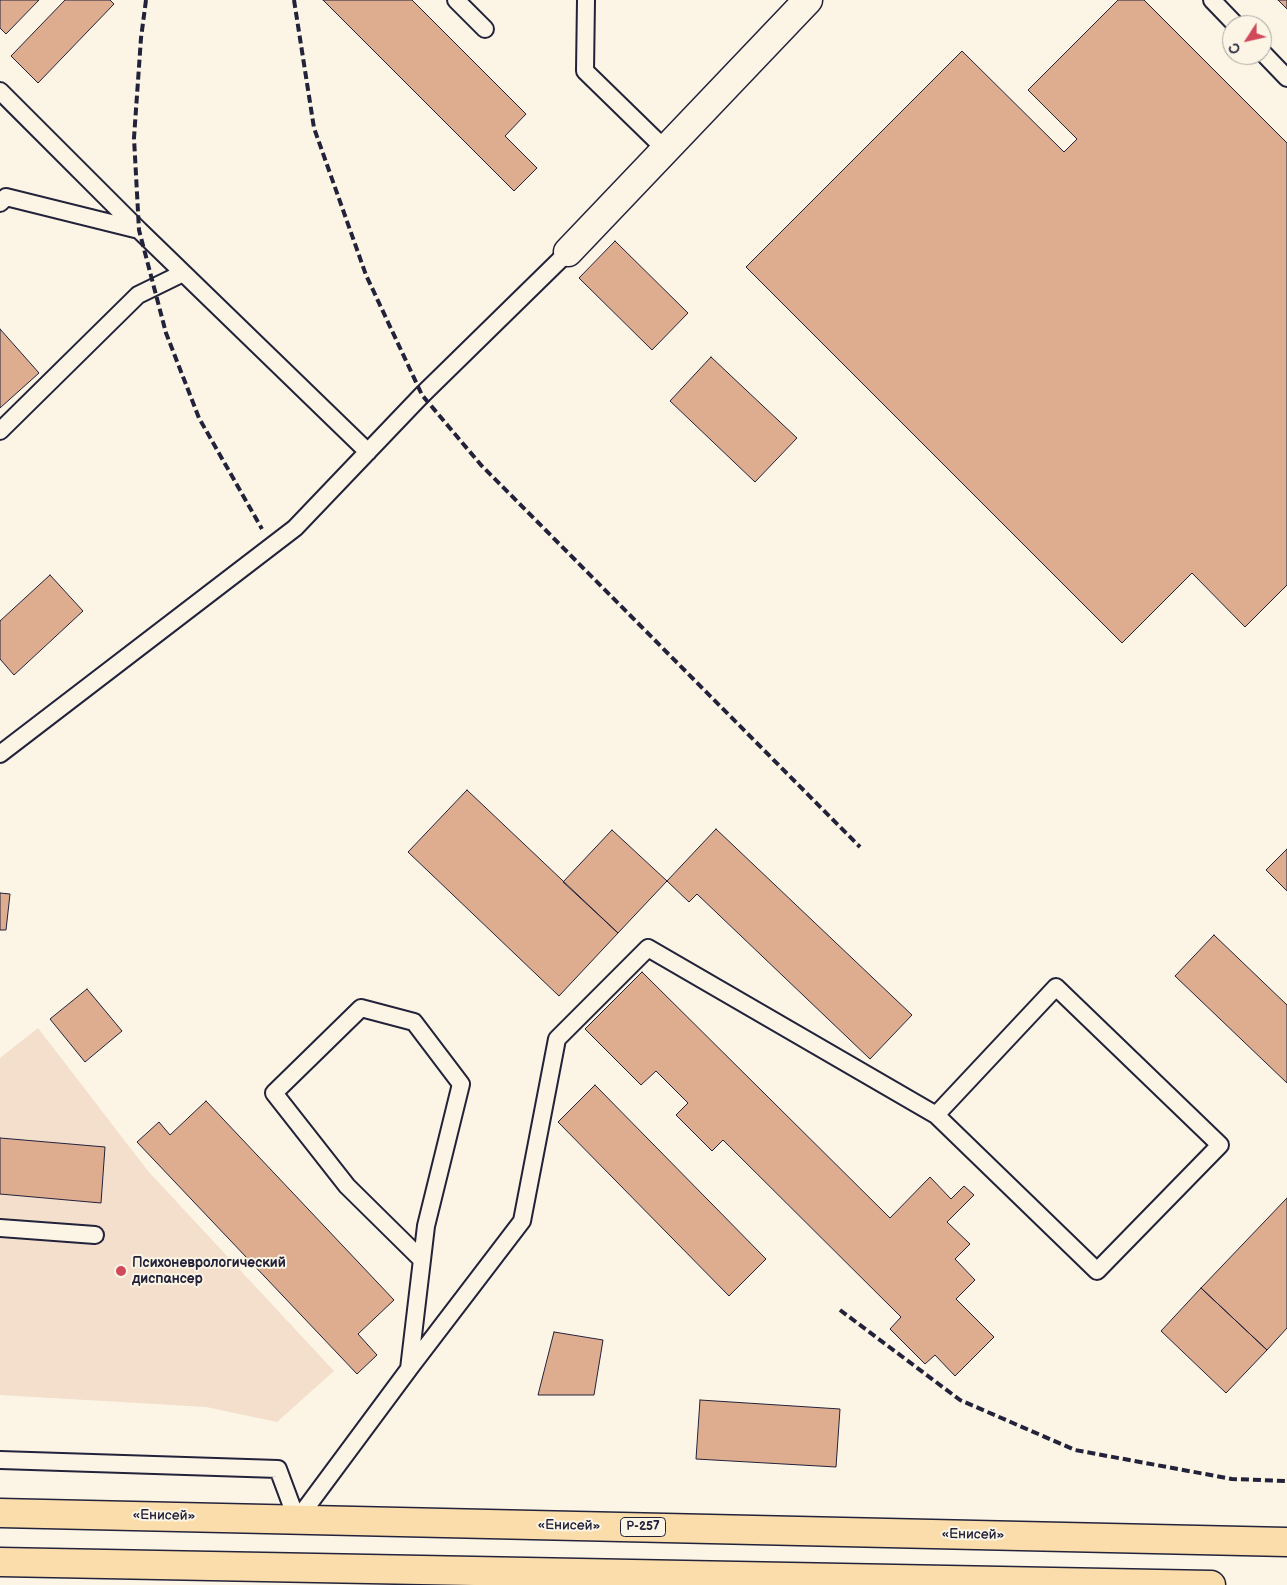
<!DOCTYPE html>
<html>
<head>
<meta charset="utf-8">
<style>
  body { margin:0 }
  #map { position:relative; width:1287px; height:1585px; overflow:hidden; background:#fcf5e5; font-family:"Balsamiq Sans",sans-serif }
  canvas { display:block }
  .north { position:absolute; left:1222px; top:15px; width:50px; height:50px; box-sizing:border-box; background:#fcf5e5; border:1px solid #a5a1a1; border-radius:50%; rotate:235deg; font-size:14px; font-weight:700; line-height:20px; text-align:center; color:#22223b }
  .north::after { content:''; display:block; margin:auto; width:18px; height:22px; background:#d1495b; clip-path:polygon(50% 0,100% 100%,50% 72%,0 100%) }
</style>
</head>
<body>
<div id="map">
<canvas width="1287" height="1585"></canvas>
<div class="north">С</div>
</div>
<script>
const ctx = document.querySelector('canvas').getContext('2d');
ctx.lineJoin = 'round';
function paint(path, color) {
  ctx.fillStyle = color;
  ctx.fill(path, 'evenodd');
}
function toPath(rows) {
  const path = new Path2D();
  for (const r of rows) {
    path.moveTo(r[0], r[1]);
    for (let i = 2; i < r.length; i += 2) path.lineTo(r[i], r[i + 1]);
  }
  return path;
}
function strokePath(path, color, width, dash) {
  ctx.strokeStyle = color;
  ctx.lineWidth = width;
  ctx.lineCap = dash ? 'butt' : 'round';
  ctx.setLineDash(dash || []);
  ctx.stroke(path);
}
function drawText(font, color, halo, rows, align = 'center') {
  ctx.font = font + ' "Balsamiq Sans",sans-serif';
  ctx.lineWidth = 4;
  ctx.setLineDash([]);
  ctx.textBaseline = 'middle';
  ctx.strokeStyle = halo;
  ctx.fillStyle = color;
  for (const [text, x, y, turn = 0] of rows) {
    ctx.save();
    ctx.translate(x, y);
    ctx.rotate((+turn || 0) * Math.PI / 180);
    ctx.textAlign = isNaN(turn) ? turn : align;
    if (halo) ctx.strokeText(text, 0, 0);
    ctx.fillText(text, 0, 0);
    ctx.restore();
  }
}
paint(toPath([
  [38,1028,148,1171,334,1371,277,1422,206,1407,0,1395,0,1058]
]), '#f3dfcc');
const building = toPath([
  [0,0,39,0,6,34,0,28,0,0],
  [65,0,110,0,114,4,38,83,11,56,65,0],
  [323,0,412,0,526,114,505,136,537,168,514,191,323,0],
  [1118,0,1144,0,1287,143,1287,585,1245,627,1192,573,1122,643,746,267,962,51,1064,152,1077,139,1028,90,1118,0],
  [1278,0,1287,0,1287,9,1278,0],
  [615,241,688,313,652,350,579,278,615,241],
  [0,329,39,373,0,408,0,329],
  [711,357,797,438,755,482,670,401,711,357],
  [50,575,83,611,14,675,0,659,0,621,50,575],
  [467,790,618,933,559,996,408,852,467,790],
  [716,829,912,1015,870,1059,697,894,689,902,667,881,716,829],
  [612,830,667,881,618,933,563,882,612,830],
  [1287,849,1287,891,1266,870,1287,849],
  [0,893,10,894,6,930,0,930,0,893],
  [1214,935,1287,1005,1287,1083,1175,976,1214,935],
  [642,972,890,1218,930,1177,951,1199,964,1186,974,1195,947,1222,970,1244,955,1259,975,1280,956,1299,994,1337,955,1376,935,1355,925,1364,890,1329,901,1317,723,1140,712,1151,676,1115,688,1103,656,1071,641,1085,585,1029,642,972],
  [87,989,122,1031,85,1062,50,1019,87,989],
  [595,1085,766,1259,729,1296,558,1122,595,1085],
  [206,1101,394,1300,358,1334,377,1355,357,1374,137,1142,159,1122,170,1135,206,1101],
  [0,1138,105,1147,101,1203,0,1194,0,1138],
  [1287,1198,1287,1328,1267,1350,1201,1288,1287,1198],
  [1201,1288,1267,1350,1226,1393,1161,1331,1201,1288],
  [554,1332,603,1340,594,1395,538,1395,554,1332],
  [700,1400,840,1409,836,1467,696,1459,700,1400]
]);
paint(building, '#dead90');
strokePath(building, '#22223b', 1);
const service = toPath([
  [456,0,485,29],
  [586,0,585,71,666,150],
  [1212,0,1236,25],
  [1262,52,1287,78],
  [0,91,139,230],
  [0,203,6,197,139,230,368,452],
  [0,431,138,295,183,273],
  [0,754,295,528,422,395,568,252],
  [0,1228,95,1235],
  [409,1369,522,1221,557,1039,648,948,936,1115,1097,1271,1220,1145,1056,987,936,1115],
  [0,1460,278,1469,297,1520],
  [297,1520,409,1369,426,1226,461,1084,414,1022,361,1008,274,1093,347,1186,422,1260]
]);
const minor = toPath([
  [568,252,808,0]
]);
const trunk = toPath([
  [0,1513,1287,1542],
  [0,1562,1211,1585]
]);
strokePath(service, '#22223b', 20);
strokePath(minor, '#22223b', 31);
strokePath(trunk, '#22223b', 31);
strokePath(service, '#fcf5e5', 16);
strokePath(minor, '#fcf5e5', 28);
strokePath(trunk, '#fbddab', 28);
strokePath(toPath([
  [146,0,141,38,134,138,139,230,166,333,199,418,262,529],
  [294,0,314,128,366,275,422,395,481,465,860,847],
  [840,1310,960,1400,1075,1450,1232,1479,1287,1481]
]), '#22223b', 4, [8, 4]);
for (const [x, y, r, color] of [
  [121,1271,6,"#d1495b"]
]) {
  const dot = new Path2D();
  dot.arc(x, y, r, 0, 2 * Math.PI);
  ctx.fillStyle = color;
  ctx.fill(dot);
  strokePath(dot, '#fcf5e5', 2);
}
for (const [x, y, w] of [
  [643,1527,45]
]) {
  const box = new Path2D();
  box.roundRect(x - w / 2, y - 9.5, w, 19, 4);
  ctx.fillStyle = '#fcf5e5';
  ctx.fill(box);
  strokePath(box, '#22223b', 1);
}
drawText('bold 12px', '#22223b', null, [
  ["Р-257",643,1527]
]);
drawText('bold 14px', '#22223b', '#fcf5e5', [
  ["Психоневрологический",132,1263],
  ["диспансер",132,1279]
], 'left');
drawText('14px', '#22223b', '#fcf5e5', [
  ["«Енисей»",164,1516,1],
  ["«Енисей»",569,1526,1],
  ["«Енисей»",973,1535,1]
]);
</script>
</body>
</html>
